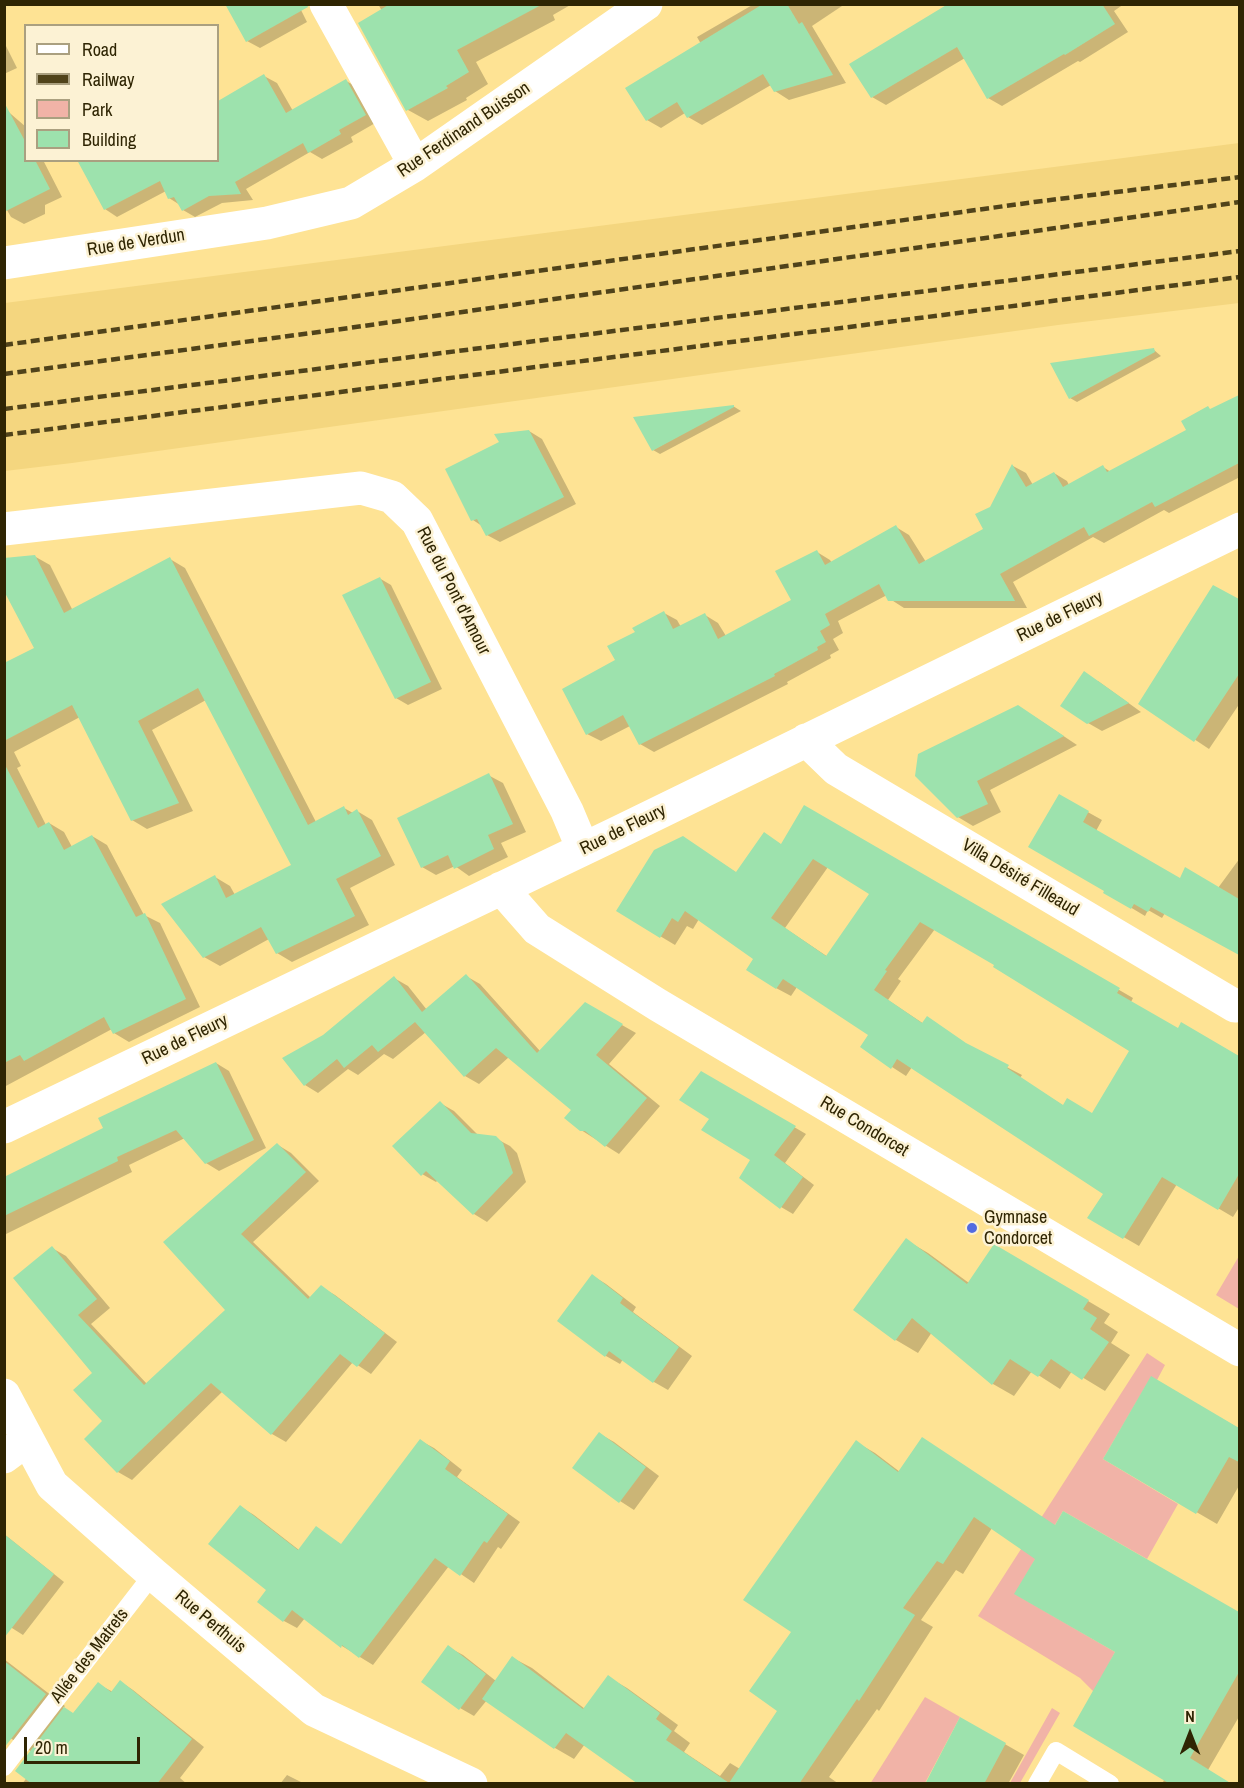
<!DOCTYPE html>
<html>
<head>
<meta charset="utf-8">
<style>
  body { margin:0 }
  #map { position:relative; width:1244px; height:1788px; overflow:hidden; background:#fee394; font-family:"Archivo Narrow",sans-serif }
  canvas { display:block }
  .frame { position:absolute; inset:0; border:6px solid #2f2503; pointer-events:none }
  .legend { position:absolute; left:24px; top:24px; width:195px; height:138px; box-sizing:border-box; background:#fcf2d4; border:2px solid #aaa080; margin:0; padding:8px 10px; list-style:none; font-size:18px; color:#2f2503 }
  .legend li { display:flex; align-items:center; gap:12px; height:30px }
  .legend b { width:30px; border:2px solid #aaa080 }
  .north { position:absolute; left:1160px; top:1704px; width:60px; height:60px; -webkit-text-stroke:4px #fcf2d4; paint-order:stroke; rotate:0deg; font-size:16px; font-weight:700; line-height:24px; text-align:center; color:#2f2503 }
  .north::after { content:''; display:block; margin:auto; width:21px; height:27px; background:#2f2503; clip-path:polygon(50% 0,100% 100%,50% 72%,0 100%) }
  .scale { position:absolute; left:24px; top:1737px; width:116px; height:27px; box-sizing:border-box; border:3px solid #2f2503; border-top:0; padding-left:8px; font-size:18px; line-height:21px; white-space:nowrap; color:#2f2503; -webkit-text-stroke:4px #fcf2d4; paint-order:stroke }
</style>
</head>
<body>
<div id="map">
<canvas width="1244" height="1788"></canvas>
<div class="frame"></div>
<ul class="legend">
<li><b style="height:8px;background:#fff"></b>Road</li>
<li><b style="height:8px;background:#50431a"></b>Railway</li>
<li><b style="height:16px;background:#f1b3a7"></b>Park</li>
<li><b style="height:16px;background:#9de2ad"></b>Building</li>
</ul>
<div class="north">N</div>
<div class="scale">20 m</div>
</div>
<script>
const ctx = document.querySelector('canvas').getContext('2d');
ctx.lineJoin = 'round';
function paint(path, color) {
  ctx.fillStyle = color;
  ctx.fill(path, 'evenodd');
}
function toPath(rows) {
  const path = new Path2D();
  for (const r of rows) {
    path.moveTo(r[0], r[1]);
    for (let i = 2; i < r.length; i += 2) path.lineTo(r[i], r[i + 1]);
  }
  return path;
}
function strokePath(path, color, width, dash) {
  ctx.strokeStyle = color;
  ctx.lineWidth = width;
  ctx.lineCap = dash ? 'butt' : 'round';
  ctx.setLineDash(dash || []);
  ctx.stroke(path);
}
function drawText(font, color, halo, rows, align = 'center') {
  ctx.font = font + ' "Archivo Narrow",sans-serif';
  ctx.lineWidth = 5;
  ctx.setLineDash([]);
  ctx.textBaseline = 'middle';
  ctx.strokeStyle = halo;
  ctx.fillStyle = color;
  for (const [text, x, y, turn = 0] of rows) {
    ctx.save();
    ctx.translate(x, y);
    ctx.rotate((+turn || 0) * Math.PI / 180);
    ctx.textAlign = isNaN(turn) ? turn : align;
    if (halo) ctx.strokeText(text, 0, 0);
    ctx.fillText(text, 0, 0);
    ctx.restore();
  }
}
paint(toPath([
  [1239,143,1239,303,1058,325,72,463,5,471,5,303]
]), '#f4d67f');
paint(toPath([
  [1239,1256,1239,1309,1216,1295],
  [1147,1353,1165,1365,1157,1380,1151,1377,1103,1459,1178,1504,1147,1559,1063,1511,1015,1594,1115,1652,1094,1692,1080,1678,978,1616],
  [925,1697,960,1717,925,1783,870,1784],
  [1052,1708,1060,1713,1020,1783,1010,1783]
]), '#f1b3a7');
paint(toPath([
  [298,4,307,22,260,48,247,41],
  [378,4,572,4,553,15,555,20,476,62,488,84,466,98,467,100,428,121,408,110,382,11],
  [754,4,845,4,812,26,846,83,789,100,775,91,771,85,702,125,688,117,685,113,661,128,647,120,701,44,697,37],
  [1008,4,1124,4,1114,11,1128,32,1080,62,1078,61,1002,106,988,98,965,58,886,105,872,97],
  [4,42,17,68,4,74],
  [264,76,277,83,293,111,346,81,359,88,377,122,351,137,353,142,322,159,310,152,246,189,253,200,222,203,195,217,183,210,180,205,169,198,166,191,117,217,105,209,80,163,218,160,218,103],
  [4,108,26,127,26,160,43,160,62,197,45,205,45,214,24,224,11,217,4,205],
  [1154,350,1161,356,1077,402,1070,398],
  [1240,396,1240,477,1169,513,1164,510,1104,543,1093,537,1013,582,1027,608,904,608,890,599,887,595,838,621,843,633,833,639,839,650,830,655,831,658,787,682,788,684,654,752,640,744,630,726,601,741,587,734,617,661,637,633,664,613,677,620,681,627,705,615,718,623,726,636,793,601,817,552,830,560,832,563,896,527,909,535,926,562,985,529,991,508,1013,466,1026,473,1033,485,1054,473,1067,481,1069,485,1103,467,1111,472,1188,431,1211,410],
  [733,406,741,411,660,454,653,450],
  [529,431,542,439,576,504,500,542,487,535,482,526,473,520,501,443],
  [34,556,50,565,73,611,170,559,185,568,316,822,344,808,353,813,357,811,372,820,395,865,350,888,369,925,292,962,277,953,269,939,220,966,204,957,215,877,230,886,235,895,293,865,206,700,152,730,193,811,147,829,132,820,80,717,14,752,21,766,17,768,46,825,49,823,64,832,72,847,92,836,107,845,144,915,160,923,200,1007,129,1042,114,1033,112,1029,4,1087,4,664,36,648],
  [379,578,391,585,442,689,408,705,396,698],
  [1214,587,1240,601,1240,703,1209,749,1140,703],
  [1098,681,1141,712,1102,731,1088,723],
  [1032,715,1077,745,990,790,1001,812,973,826,958,817,917,776],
  [488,775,503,783,526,832,501,843,508,857,469,876,455,866,436,875,422,867],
  [1059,796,1102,820,1096,831,1180,880,1218,888,1240,858,1240,954,1165,913,1162,918,1148,910,1145,916,1105,892],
  [804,807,1133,998,1131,1002,1178,1030,1182,1024,1240,1057,1240,1206,1233,1217,1177,1184,1139,1246,1089,1217,1105,1193,912,1067,906,1076,892,1067,870,1035,797,987,791,996,776,988,756,958,699,919,693,929,687,926,675,945,618,911,683,838,737,873,764,834,782,845],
  [828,867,871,893,828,957,785,928],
  [935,929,996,965,1131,1050,1093,1115,1064,1106,1020,1078,1022,1075,924,1024,888,1000,901,981,898,979],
  [466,976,480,984,540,1051,585,1004,636,1033,609,1064,660,1106,619,1154,581,1130,573,1109,509,1057,479,1084,465,1076,426,1032,393,1059,384,1054,358,1075,348,1069,318,1093,305,1085,324,1036,394,978,408,986,427,1010],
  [216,1063,229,1071,266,1148,219,1171,206,1163,185,1138,129,1165,132,1172,4,1235,4,1178,105,1129],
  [702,1073,806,1134,785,1163,814,1185,793,1214,781,1207,753,1160,711,1119],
  [440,1103,454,1111,478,1135,495,1138,510,1146,517,1153,526,1182,487,1222,474,1214,438,1180,436,1182,422,1174],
  [278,1145,291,1153,319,1181,253,1242,311,1298,321,1287,335,1295,397,1342,371,1374,353,1362,286,1442,272,1434,223,1391,132,1480,118,1472,104,1421,94,1373,52,1248,66,1256,110,1308,91,1324,147,1384,227,1310,165,1242],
  [906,1240,928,1253,969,1283,995,1246,1110,1314,1104,1323,1118,1332,1111,1343,1130,1355,1105,1391,1072,1371,1060,1389,1032,1371,1014,1396,993,1384,932,1332,918,1353,896,1340,855,1310],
  [593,1276,606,1284,636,1307,633,1312,692,1356,668,1390,654,1382,623,1359,620,1364,606,1356,559,1321],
  [1151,1378,1240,1429,1240,1484,1217,1524,1105,1459],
  [600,1434,614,1442,659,1476,634,1510,620,1501],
  [421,1441,434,1448,462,1470,457,1477,520,1522,501,1549,498,1547,474,1583,449,1566,373,1665,342,1646,305,1618,297,1628,284,1621,268,1590,241,1507,254,1515,299,1550,316,1528,342,1545],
  [856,1442,875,1453,900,1472,1056,1526,1063,1513,1240,1614,1240,1715,1208,1770,1225,1784,1162,1784,1165,1778,1117,1652,1037,1558,992,1528,963,1574,956,1570,921,1620,933,1627,879,1711,877,1709,829,1777,839,1784,641,1784,585,1744,574,1759,555,1748,487,1700,474,1716,460,1708,448,1647,463,1655,496,1681,513,1658,532,1668,585,1709,608,1677,627,1688,678,1725,674,1731,690,1743,684,1752,720,1776,730,1763,740,1769,779,1710,794,1631],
  [4,1534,64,1582,23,1635,4,1623],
  [4,1659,65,1706,63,1708,74,1714,98,1684,113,1692,121,1682,133,1690,204,1747,180,1778,187,1784,22,1784,38,1763,32,1752,4,1734],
  [961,1719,1024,1755,1008,1784,926,1784],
  [287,1775,301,1782,302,1784,280,1784]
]), '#0003');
paint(toPath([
  [225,4,307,4,308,7,246,42],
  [390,4,543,4,457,50,469,72,446,86,448,88,406,111,358,23],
  [763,4,787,4,799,24,802,22,833,75,774,92,763,74,687,118,677,102,646,121,625,88],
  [948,4,1102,4,1115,24,1065,55,1064,54,987,99,957,47,871,98,849,64],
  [264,74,286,113,346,79,366,115,339,130,341,134,308,153,303,143,235,182,241,194,209,196,182,211,174,197,168,199,160,181,104,210,77,160,218,160,218,101],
  [4,102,26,143,26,160,35,160,50,189,4,212],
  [1154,348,1155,352,1069,399,1050,363],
  [1239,395,1239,463,1155,507,1152,502,1089,536,1084,527,1000,574,1015,601,888,601,879,584,825,614,830,625,820,631,826,642,817,647,818,650,774,674,775,676,639,745,623,715,586,735,562,689,615,660,607,646,635,632,632,628,664,611,673,629,705,613,718,639,791,600,775,571,817,550,825,565,896,525,919,564,983,529,975,514,990,507,1012,464,1026,487,1054,472,1063,487,1103,465,1107,472,1186,430,1181,421,1208,406,1210,409],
  [734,405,734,407,652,451,633,417],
  [529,430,564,497,486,536,477,519,471,521,445,469,499,442,494,434],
  [35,555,64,613,170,557,308,825,344,806,348,815,357,809,381,856,336,879,355,916,276,954,261,927,203,958,161,904,215,875,226,898,291,865,198,688,138,721,179,803,131,821,72,705,4,741,4,663,34,648,4,591,4,558],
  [380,577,431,682,395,699,342,595],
  [1213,585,1239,599,1239,674,1194,742,1138,704],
  [1084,671,1129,703,1087,724,1060,706],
  [1018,705,1064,736,977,781,988,804,957,818,915,776,918,754],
  [4,763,38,828,49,822,64,850,92,835,136,917,145,913,186,999,113,1034,104,1017,24,1061,20,1055,4,1063],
  [489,773,513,824,488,835,494,849,454,869,448,855,421,868,397,818],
  [1059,794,1089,811,1083,822,1180,878,1185,867,1239,899,1239,955,1151,907,1148,912,1134,904,1131,909,1103,893,1104,891,1028,847],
  [804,805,1120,988,1117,993,1178,1028,1181,1022,1239,1056,1239,1174,1218,1210,1162,1177,1123,1239,1087,1218,1103,1194,897,1059,891,1069,860,1047,868,1035,783,979,776,989,746,970,753,959,685,911,678,922,672,918,660,938,616,911,654,850,683,836,736,872,764,832,781,844],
  [813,859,869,894,826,956,771,918],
  [920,922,994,965,993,967,1129,1051,1092,1113,1067,1098,1063,1105,1007,1068,1009,1065,966,1043,927,1016,922,1023,874,990,887,971,885,970],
  [466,974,537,1053,585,1002,623,1024,596,1055,647,1098,605,1147,585,1131,580,1131,564,1118,571,1110,496,1048,464,1077,415,1022,378,1052,372,1045,344,1068,337,1059,304,1086,282,1058,323,1035,394,976,422,1012],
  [216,1062,254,1140,205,1164,176,1130,117,1157,118,1161,4,1216,4,1177,103,1128,98,1118],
  [701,1071,796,1126,774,1155,803,1177,780,1209,739,1178,750,1160,701,1130,709,1119,679,1100],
  [440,1101,471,1133,496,1136,503,1143,513,1173,473,1215,426,1171,421,1176,392,1146],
  [277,1143,306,1172,241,1234,308,1299,321,1285,385,1333,357,1367,340,1354,271,1435,211,1383,117,1473,84,1439,102,1421,73,1390,92,1373,13,1278,52,1246,97,1299,78,1315,144,1385,225,1310,163,1242],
  [906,1238,967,1284,994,1244,1089,1300,1083,1309,1097,1318,1090,1329,1109,1342,1082,1380,1051,1359,1038,1377,1010,1359,992,1385,912,1318,895,1341,853,1310],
  [592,1274,623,1298,620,1303,679,1347,653,1383,609,1351,605,1357,557,1321],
  [1151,1376,1239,1428,1239,1462,1229,1457,1196,1514,1103,1459],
  [599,1432,646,1467,619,1503,572,1468],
  [922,1437,1055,1525,1063,1511,1239,1612,1239,1672,1190,1758,1232,1784,1170,1784,1073,1726,1115,1652,1014,1594,1035,1559,974,1517,943,1564,937,1561,903,1608,915,1615,859,1701,857,1699,799,1784,638,1784,566,1733,554,1749,482,1699,512,1656,583,1709,608,1675,660,1713,656,1719,672,1731,666,1740,729,1783,777,1711,749,1691,791,1632,743,1600,856,1440,898,1472],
  [420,1439,450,1461,445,1469,508,1514,487,1543,484,1541,460,1576,435,1558,359,1658,342,1645,341,1648,292,1610,283,1622,257,1602,266,1590,208,1544,240,1505,298,1550,316,1526,341,1544],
  [4,1534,54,1574,4,1638],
  [448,1645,486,1674,459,1710,421,1682],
  [4,1661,46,1694,4,1748],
  [120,1680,192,1739,157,1784,32,1784,15,1771,64,1707,73,1713,98,1682,111,1692],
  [960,1717,1006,1743,984,1784,925,1784]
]), '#9de2ad');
strokePath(toPath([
  [4,1767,153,1574],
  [1037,1784,1056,1751,1110,1784]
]), '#fff', 18);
strokePath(toPath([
  [326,4,415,165],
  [4,263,267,223,351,203,415,165,646,4],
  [4,529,361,488,392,497,417,521,567,811,583,849],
  [806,740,836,769,1235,1006,1240,1005],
  [501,888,537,929,658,1005,1240,1350],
  [4,1127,617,833,1240,529],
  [4,1395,52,1485,153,1574,314,1710,471,1784],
  [4,1457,27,1440]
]), '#fff', 33);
strokePath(toPath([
  [4,345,1034,202,1240,177],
  [4,374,349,328,1240,202],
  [4,409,1240,251],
  [4,435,1240,277]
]), '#50431a', 4.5, [9, 4.5]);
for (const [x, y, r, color] of [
  [972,1228,6,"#536be1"]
]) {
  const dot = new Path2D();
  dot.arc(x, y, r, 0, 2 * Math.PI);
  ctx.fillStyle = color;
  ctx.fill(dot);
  strokePath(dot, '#fcf2d4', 2);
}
drawText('18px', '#2f2503', '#fcf2d4', [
  ["Rue Ferdinand Buisson",464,130,-34],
  ["Rue de Verdun",136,243,-9],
  ["Rue du Pont d'Amour",453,591,63],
  ["Rue de Fleury",1060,617,-26],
  ["Rue de Fleury",623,830,-26],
  ["Villa Désiré Filleaud",1020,878,31],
  ["Rue de Fleury",185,1040,-26],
  ["Rue Condorcet",864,1127,31],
  ["Rue Perthuis",210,1622,40],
  ["Allée des Matrets",90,1656,-52]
]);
drawText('18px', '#2f2503', '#fcf2d4', [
  ["Gymnase",984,1218],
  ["Condorcet",984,1239]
], 'left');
</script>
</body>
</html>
